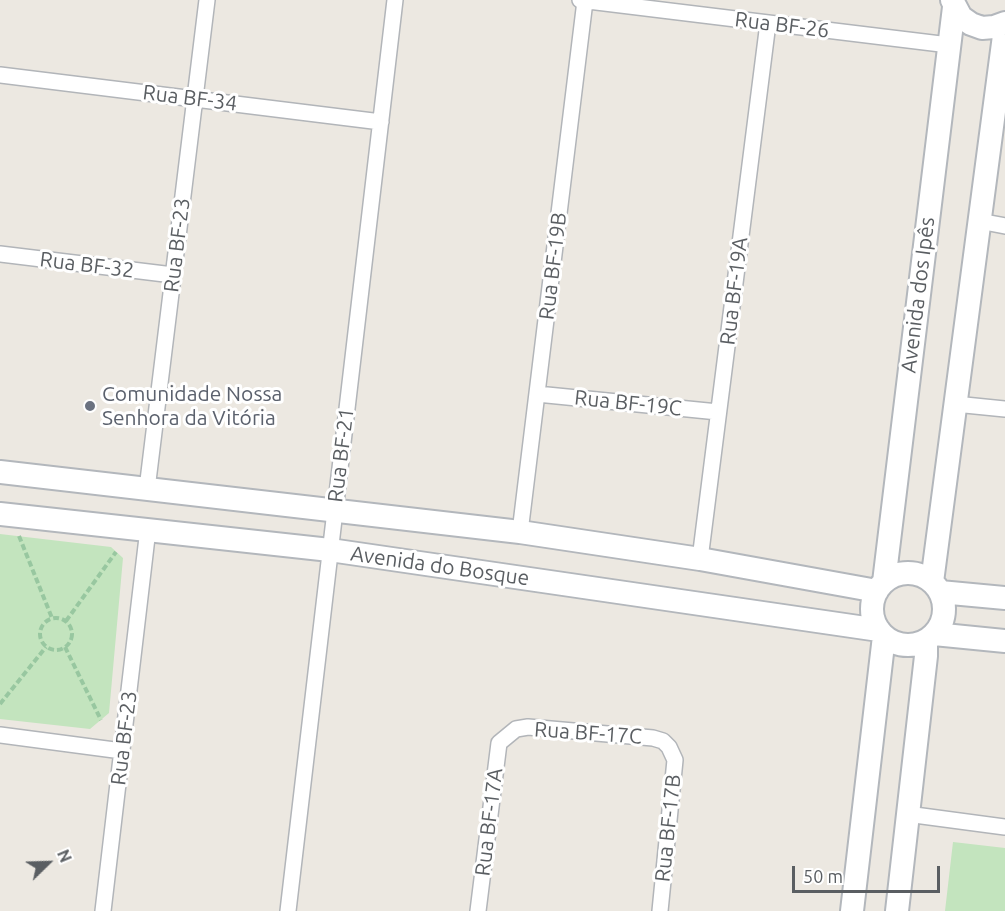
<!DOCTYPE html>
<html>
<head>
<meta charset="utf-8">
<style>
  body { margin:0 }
  #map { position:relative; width:1005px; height:911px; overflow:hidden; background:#ece8e1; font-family:Ubuntu,sans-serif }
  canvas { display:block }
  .north { position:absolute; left:18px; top:833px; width:60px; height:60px; -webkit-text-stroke:4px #fff; paint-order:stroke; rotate:67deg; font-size:16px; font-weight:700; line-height:24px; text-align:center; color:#5a5e62 }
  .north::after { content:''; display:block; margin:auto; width:21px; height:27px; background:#5a5e62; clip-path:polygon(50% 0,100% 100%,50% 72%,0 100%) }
  .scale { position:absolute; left:792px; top:866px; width:148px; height:27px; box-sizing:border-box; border:3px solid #5a5e62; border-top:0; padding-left:8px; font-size:18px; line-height:21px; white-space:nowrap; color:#5a5e62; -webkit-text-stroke:4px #fff; paint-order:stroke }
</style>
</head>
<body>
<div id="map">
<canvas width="1005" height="911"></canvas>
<div class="north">N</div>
<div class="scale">50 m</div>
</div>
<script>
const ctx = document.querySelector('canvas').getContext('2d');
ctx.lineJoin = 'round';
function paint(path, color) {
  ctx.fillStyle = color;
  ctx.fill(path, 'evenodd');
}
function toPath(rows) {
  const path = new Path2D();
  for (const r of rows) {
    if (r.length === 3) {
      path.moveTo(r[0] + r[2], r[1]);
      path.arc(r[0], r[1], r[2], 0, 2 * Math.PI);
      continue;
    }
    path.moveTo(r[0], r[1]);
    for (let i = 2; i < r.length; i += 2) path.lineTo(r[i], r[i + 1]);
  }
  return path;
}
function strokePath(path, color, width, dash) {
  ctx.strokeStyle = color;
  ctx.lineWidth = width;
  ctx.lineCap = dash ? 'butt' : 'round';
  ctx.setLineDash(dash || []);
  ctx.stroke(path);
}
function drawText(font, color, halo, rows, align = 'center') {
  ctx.font = font + ' Ubuntu,sans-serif';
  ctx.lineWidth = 6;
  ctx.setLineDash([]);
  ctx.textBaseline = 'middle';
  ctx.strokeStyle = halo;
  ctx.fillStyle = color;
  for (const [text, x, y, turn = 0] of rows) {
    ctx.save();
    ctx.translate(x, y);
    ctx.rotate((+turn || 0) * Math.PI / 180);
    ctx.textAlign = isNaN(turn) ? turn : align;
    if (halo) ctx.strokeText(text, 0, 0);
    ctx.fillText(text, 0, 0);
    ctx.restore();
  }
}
paint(toPath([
  [0,534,111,547,123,558,109,713,90,729,0,719],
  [953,842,1005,848,1005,911,945,911]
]), '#c3e4be');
const street = toPath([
  [580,0,949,45],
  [0,75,381,122],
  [979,221,1005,226],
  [0,254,173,275],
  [537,394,718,412],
  [955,404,1005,409],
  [147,489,207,0],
  [520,532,585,1],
  [700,559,768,23],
  [0,735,122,751],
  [907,814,1005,827],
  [103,911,148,529],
  [288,911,395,0],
  [478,911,499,743,516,729,528,727,653,738,663,741,669,747,675,760,660,911]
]);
const secondary = toPath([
  [952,0,961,17,971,24,982,28,994,27,1005,23],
  [0,472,520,532,700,559,877,591],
  [0,514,330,550,879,630],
  [908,609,36],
  [884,582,954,7],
  [932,582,1005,28],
  [940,592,1005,598],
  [934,634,1005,641],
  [852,911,884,636],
  [897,911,926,656,926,641]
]);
strokePath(street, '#b2b5b9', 18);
strokePath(secondary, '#b3b7bc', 26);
strokePath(toPath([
  [19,536,52,618],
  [56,634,16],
  [66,621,116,552],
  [65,647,101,720],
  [0,704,46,647]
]), '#98c7a0', 4, [6, 3]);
strokePath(street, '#fff', 15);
strokePath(secondary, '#fff', 22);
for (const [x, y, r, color] of [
  [90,406,6,"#6b7280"]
]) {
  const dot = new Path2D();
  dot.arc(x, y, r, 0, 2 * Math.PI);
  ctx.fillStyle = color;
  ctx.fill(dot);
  strokePath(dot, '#fff', 2);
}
drawText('21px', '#5a5e62', '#fff', [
  ["Rua BF-26",782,25,7],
  ["Rua BF-34",190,98,7],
  ["Rua BF-23",177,245,-83],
  ["Rua BF-32",87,265,7],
  ["Rua BF-19B",553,266,-83],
  ["Rua BF-19A",734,291,-83],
  ["Avenida dos Ipês",918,295,-83],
  ["Rua BF-19C",628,403,6],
  ["Rua BF-21",341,455,-83],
  ["Avenida do Bosque",440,566,8],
  ["Rua BF-17C",588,733,4],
  ["Rua BF-23",124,738,-83],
  ["Rua BF-17A",489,822,-83],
  ["Rua BF-17B",668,828,-84]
]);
drawText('21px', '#5b616d', '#fff', [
  ["Comunidade Nossa",102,394],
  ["Senhora da Vitória",102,418]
], 'left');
</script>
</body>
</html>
